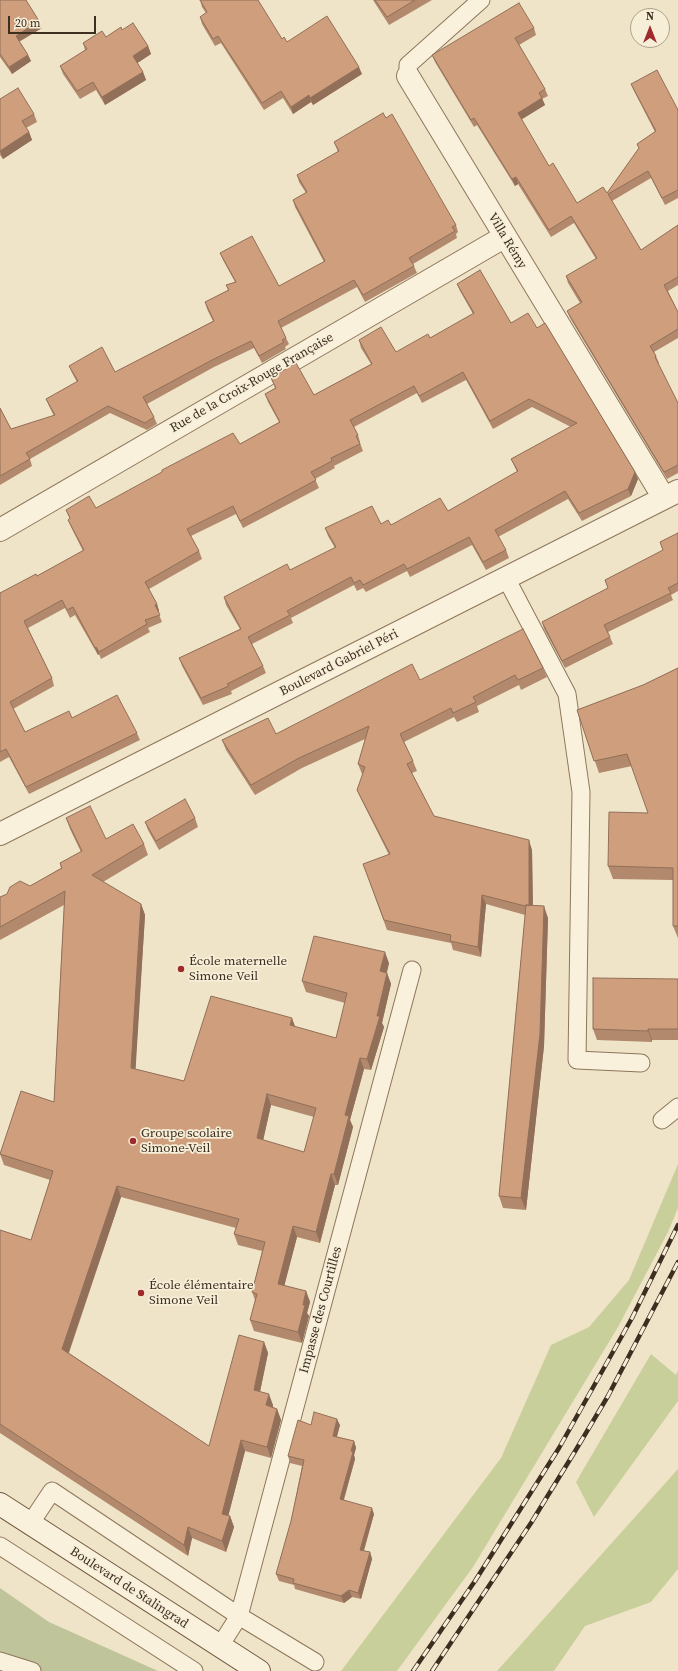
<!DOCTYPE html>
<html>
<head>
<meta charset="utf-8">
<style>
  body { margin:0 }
  #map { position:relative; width:678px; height:1671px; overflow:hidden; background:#f0e4c8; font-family:"Source Serif 4",serif }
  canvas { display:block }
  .north { position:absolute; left:630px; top:8px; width:40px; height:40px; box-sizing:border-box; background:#f7eed8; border:1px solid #ada18e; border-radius:50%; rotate:0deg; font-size:11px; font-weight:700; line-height:16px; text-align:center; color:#3d2e20 }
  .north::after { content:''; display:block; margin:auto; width:14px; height:18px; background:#9e2a2b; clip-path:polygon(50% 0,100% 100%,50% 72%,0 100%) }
  .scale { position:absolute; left:8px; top:16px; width:88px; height:18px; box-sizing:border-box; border:2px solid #3d2e20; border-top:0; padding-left:5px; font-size:12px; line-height:14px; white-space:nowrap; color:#3d2e20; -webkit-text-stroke:3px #f7eed8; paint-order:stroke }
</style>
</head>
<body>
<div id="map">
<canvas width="678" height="1671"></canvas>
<div class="north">N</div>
<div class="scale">20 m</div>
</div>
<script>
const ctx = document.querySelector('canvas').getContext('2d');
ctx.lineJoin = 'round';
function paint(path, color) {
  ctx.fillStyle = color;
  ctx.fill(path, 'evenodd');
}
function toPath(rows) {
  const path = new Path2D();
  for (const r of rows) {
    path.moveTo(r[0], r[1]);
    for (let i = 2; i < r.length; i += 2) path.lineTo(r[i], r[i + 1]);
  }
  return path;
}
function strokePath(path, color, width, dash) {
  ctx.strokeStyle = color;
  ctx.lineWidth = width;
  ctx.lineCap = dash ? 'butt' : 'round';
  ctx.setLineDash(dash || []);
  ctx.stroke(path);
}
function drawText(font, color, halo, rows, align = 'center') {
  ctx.font = font + ' "Source Serif 4",serif';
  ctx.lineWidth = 3.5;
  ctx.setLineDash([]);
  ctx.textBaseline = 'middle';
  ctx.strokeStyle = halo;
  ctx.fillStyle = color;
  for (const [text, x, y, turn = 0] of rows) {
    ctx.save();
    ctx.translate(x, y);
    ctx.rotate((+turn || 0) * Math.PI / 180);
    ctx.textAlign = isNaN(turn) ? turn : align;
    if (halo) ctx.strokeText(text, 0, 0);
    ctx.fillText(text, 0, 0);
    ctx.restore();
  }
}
paint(toPath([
  [678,1164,678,1208,668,1232,618,1327,473,1567,397,1671,341,1671,501,1458,551,1345,589,1327,629,1280],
  [651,1354,676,1375,678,1370,678,1401,594,1517,576,1482],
  [678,1469,678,1569,651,1602,585,1626,554,1671,497,1671]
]), '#c9cf9b');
paint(toPath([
  [0,1588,49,1622,158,1671,0,1671]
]), '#bfc49a');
const service = toPath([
  [408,76,408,65,481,0],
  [506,578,567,694,581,792,577,1060,641,1063],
  [662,1120,678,1107],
  [30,1524,52,1491,239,1616,315,1662],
  [0,1546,194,1671],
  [220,1646,239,1616,412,970],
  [0,1661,32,1671]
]);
const minor = toPath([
  [408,76,664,498],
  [0,530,504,237],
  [0,834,678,491]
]);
const secondary = toPath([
  [0,1504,259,1671]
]);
strokePath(service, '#8d765c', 19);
strokePath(minor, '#8d765c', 24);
strokePath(secondary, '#6f573f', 24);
strokePath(service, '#faf1dc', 17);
strokePath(minor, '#faf1dc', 22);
strokePath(secondary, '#faf1dc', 22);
const rail = toPath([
  [413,1671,475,1581,559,1448,632,1318,678,1225],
  [432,1671,531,1523,574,1453,608,1396,678,1262]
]);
strokePath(rail, '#3d2e20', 4.5);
strokePath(rail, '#f7eed8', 3, [9]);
paint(toPath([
  [0,0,39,21,42,28,19,42,28,55,31,61,12,74,0,57],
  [200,0,282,39,287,42,362,74,313,105,311,102,293,114,283,98,264,110,221,43,215,46,202,24,200,17,206,13,202,7],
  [373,0,432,0,389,25],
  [534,28,536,35,519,45,545,89,548,96,542,99,545,105,521,120,549,166,577,203,607,193,639,148,637,144,655,132,634,91,631,84,678,110,678,198,665,205,651,178,612,201,641,250,678,225,678,285,668,291,678,312,678,338,654,352,656,356,659,363,658,364,678,403,678,473,667,479,570,318,567,311,580,303,568,283,566,276,596,259,574,223,551,237,518,184,515,186,477,125,474,127,435,62,432,55],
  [122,30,148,46,151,54,137,63,143,72,146,80,105,105,96,90,80,99,63,74,60,66,85,50,83,43,106,37],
  [0,99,34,114,37,122,26,128,29,132,32,140,3,159,0,155],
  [386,118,456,225,458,232,456,234,457,238,413,264,417,273,365,302,357,287,281,328,289,344,285,347,286,349,262,363,254,348,214,367,147,404,154,417,157,424,147,430,110,413,30,459,32,466,0,485,0,408,11,429,54,416,49,406,46,399,77,382,72,373,69,366,115,372,213,321,207,309,205,302,228,290,226,285,235,282,223,260,220,253,279,286,324,262,295,207,293,200,306,193,299,182,297,175,338,152,334,142],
  [457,284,511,323,537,328,638,479,631,496,582,521,568,499,498,537,506,550,509,558,486,570,472,545,410,577,407,571,366,592,363,588,357,591,354,585,291,618,293,623,252,644,263,666,266,673,231,691,232,694,203,705,182,666,179,658,240,629,226,605,224,597,290,570,335,548,328,536,325,528,381,524,391,525,448,511,517,472,511,459,571,427,532,407,493,429,466,380,422,403,417,393,354,427,358,435,360,442,360,443,363,451,334,466,335,468,315,479,319,488,243,528,236,514,191,536,199,551,202,559,149,589,157,604,159,611,158,612,162,622,148,628,150,632,101,659,99,654,98,655,75,615,70,618,65,608,28,628,52,678,54,686,13,709,25,732,72,718,137,733,140,740,29,794,9,757,0,762,0,593,37,576,83,551,71,527,68,520,70,519,66,510,96,508,240,444,279,422,268,402,265,394,275,388,271,378,314,395,371,364,361,348,359,340,396,352,430,338,473,314,460,291],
  [678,533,678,591,671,595,673,600,608,632,613,644,565,668,544,629,542,622,608,588,605,580,663,551,660,542],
  [543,668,547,677,521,690,519,685,477,706,479,712,457,722,454,717,404,742,413,761,417,771,412,773,434,816,532,850,533,906,548,918,544,1046,526,1210,503,1208,499,1196,525,915,486,904,481,957,453,950,451,943,387,930,363,864,389,855,361,799,357,790,363,774,362,774,358,764,365,739,302,768,255,795,226,750,222,740,276,734,420,680],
  [678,668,678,938,673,926,673,880,613,879,608,866,648,813,632,766,599,773,577,710,643,685],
  [66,818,106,839,144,844,148,855,103,882,141,904,145,915,135,1069,184,1081,295,1027,336,1038,345,1003,306,992,302,981,389,963,387,973,391,984,382,1023,384,1027,371,1070,364,1069,350,1120,353,1127,338,1185,335,1185,320,1243,297,1237,284,1285,306,1291,310,1302,307,1313,309,1316,302,1343,254,1331,250,1320,255,1300,252,1292,262,1251,238,1245,234,1234,236,1228,121,1197,69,1353,209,1446,264,1342,268,1353,260,1392,273,1405,273,1407,277,1409,281,1420,271,1458,245,1451,228,1516,230,1516,234,1527,226,1552,192,1538,188,1556,0,1433,0,1230,31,1240,50,1180,4,1165,0,1154,54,1102,64,905,0,940,0,897,30,886,61,868,60,863,81,852,70,829],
  [271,1105,314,1117,304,1152,263,1140],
  [195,818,198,827,159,850,148,830,145,822],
  [678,979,678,1040,652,1040,652,1042,597,1040,593,1029],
  [311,1425,340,1425,337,1437,354,1441,356,1448,354,1455,355,1459,344,1500,374,1514,364,1551,370,1552,372,1559,361,1599,352,1597,344,1603,295,1589,294,1585,279,1581,276,1574,291,1521,302,1466,290,1463,288,1456]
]), '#b2896c');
paint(toPath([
  [39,21,42,28,18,42,16,36],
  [148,46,151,54,136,64,133,56],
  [28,55,31,61,12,74,9,67],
  [359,67,362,74,313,105,310,98],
  [143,72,146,80,105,105,102,97],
  [309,95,311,102,293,114,291,107],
  [542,98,545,105,520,120,518,113],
  [29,132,32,140,3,159,0,151],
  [516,177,518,184,515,186,512,179],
  [635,472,638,479,631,496,628,489],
  [157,604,159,611,157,613,155,605],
  [96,647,99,654,98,655,95,648],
  [529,840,532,850,533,917,529,907],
  [482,895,486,904,481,957,478,947],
  [141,904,145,915,135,1079,131,1068],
  [544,906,548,918,544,1046,526,1210,521,1198],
  [385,952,389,963,384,982,380,971],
  [387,973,391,984,382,1023,384,1027,371,1070,367,1059],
  [292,1018,296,1029,290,1025],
  [648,1029,652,1040,652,1042,648,1031],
  [360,1058,364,1069,350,1120,353,1127,338,1185,334,1174,345,1115],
  [267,1094,271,1105,261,1150,257,1138],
  [331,1174,335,1185,320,1243,316,1232],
  [117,1186,121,1197,66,1360,62,1349],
  [293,1226,297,1237,282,1295,278,1284],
  [306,1291,310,1302,307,1313,309,1316,302,1343,298,1332,303,1305],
  [264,1342,268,1353,258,1401,254,1390],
  [269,1394,273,1405,270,1416,266,1405],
  [277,1409,281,1420,271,1458,267,1447],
  [337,1419,340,1425,335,1442,333,1436],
  [241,1440,245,1451,226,1525,222,1514],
  [354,1441,356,1448,354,1455,355,1459,342,1505,340,1499,351,1451],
  [372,1508,374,1514,362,1556,360,1550],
  [230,1516,234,1527,226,1552,222,1541],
  [188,1527,192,1538,188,1556,184,1545],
  [370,1552,372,1559,361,1599,358,1593],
  [349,1590,352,1597,344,1603,341,1596]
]), '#916f58');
const building = toPath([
  [0,0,26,0,39,21,16,36,28,55,9,67,0,54,0,0],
  [200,0,258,0,282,39,284,37,287,42,327,16,359,67,310,98,309,95,291,107,281,91,262,103,218,36,213,39,200,17,207,12,200,0],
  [375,0,415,0,387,17,375,0],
  [519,3,534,28,515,38,545,89,539,93,542,98,518,113,549,166,553,163,577,203,603,187,607,193,639,148,637,144,656,131,631,84,657,70,678,110,678,190,662,198,648,171,608,194,641,250,678,225,678,277,664,285,678,312,678,329,650,346,656,356,655,357,678,403,678,465,664,472,567,311,582,302,566,276,597,258,571,216,549,230,516,177,512,179,474,118,471,120,432,55,519,3],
  [133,23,148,46,133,56,143,72,102,97,93,82,77,91,60,66,87,49,83,43,102,31,106,37,121,27,122,30,133,23],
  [18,88,34,114,22,121,29,132,0,151,0,99,18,88],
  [383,113,386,118,392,114,456,225,452,227,455,231,409,258,414,266,363,295,354,280,278,321,286,338,282,340,284,342,259,356,251,341,212,360,143,397,154,417,145,423,108,406,26,453,30,459,0,476,0,408,11,429,55,415,46,399,78,381,69,366,102,347,115,372,214,321,205,302,229,290,226,285,236,282,220,253,252,236,279,286,325,261,293,200,307,192,297,175,339,151,334,142,383,113],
  [480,270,511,323,528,313,537,328,545,323,635,472,628,489,579,513,565,491,495,530,506,550,483,562,469,537,407,569,404,564,363,585,360,580,354,583,351,577,287,611,290,615,248,637,263,666,227,684,229,686,201,698,179,658,241,629,224,597,287,564,290,570,336,547,325,528,372,506,381,524,388,520,391,525,440,498,448,511,518,471,511,459,577,423,529,399,490,421,463,372,419,396,414,386,350,420,358,435,356,436,360,444,331,458,332,461,311,472,316,480,240,521,233,506,187,529,199,551,145,582,157,604,155,605,160,615,145,620,147,624,99,652,96,647,95,648,73,607,67,610,62,600,24,621,52,678,10,702,25,732,69,711,72,718,117,695,137,733,26,787,6,749,0,752,0,593,36,574,37,576,84,550,68,520,70,518,66,510,89,496,96,508,162,472,162,470,183,459,233,433,240,444,280,422,265,394,276,388,271,378,296,363,314,395,372,364,359,340,381,327,396,352,428,334,430,338,474,313,457,284,480,270],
  [678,533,678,583,668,588,671,593,604,625,610,637,562,661,542,622,608,588,605,580,663,550,660,542,678,533],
  [523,629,543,668,518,680,515,675,473,697,476,702,453,713,451,708,400,734,413,761,407,764,434,816,529,840,529,906,526,905,525,906,482,895,478,947,450,941,451,935,384,920,363,864,390,854,357,790,365,767,358,764,369,726,299,758,251,785,222,740,268,718,276,734,412,664,420,680,523,629],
  [678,668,678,926,673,926,673,868,608,866,609,812,648,813,627,754,594,761,577,710,643,685,678,668],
  [185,799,195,818,156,841,145,822,185,799],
  [90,806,106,839,133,824,144,844,92,875,141,904,131,1068,184,1081,211,996,292,1018,290,1025,336,1038,347,993,302,981,314,936,385,952,380,971,387,973,377,1016,380,1016,367,1059,360,1058,345,1115,349,1116,334,1174,331,1174,316,1232,293,1226,278,1284,306,1291,303,1305,305,1305,298,1332,250,1320,257,1294,252,1292,265,1242,234,1234,239,1219,117,1186,62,1349,209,1446,239,1335,264,1342,254,1390,269,1394,266,1405,277,1409,267,1447,241,1440,222,1514,230,1516,222,1541,188,1527,184,1545,0,1424,0,1230,31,1240,53,1171,0,1154,21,1091,54,1102,65,891,0,927,0,897,7,894,10,887,20,881,30,886,62,868,60,863,82,851,66,818,90,806],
  [267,1094,316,1108,304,1152,257,1138,267,1094],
  [526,905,544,906,540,1034,521,1198,499,1196,526,905],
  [593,978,678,979,678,1029,648,1029,648,1031,593,1029,593,978],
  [314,1412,337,1419,333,1436,354,1441,351,1451,353,1452,340,1499,372,1508,360,1550,370,1552,358,1593,349,1590,341,1596,293,1583,294,1579,276,1574,291,1521,304,1460,288,1456,298,1420,311,1425,314,1412]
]);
paint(building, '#cf9f7d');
strokePath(building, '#916f58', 1);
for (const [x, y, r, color] of [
  [181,969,4,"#9e2a2b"],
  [133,1141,4,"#9e2a2b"],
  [141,1293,4,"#9e2a2b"]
]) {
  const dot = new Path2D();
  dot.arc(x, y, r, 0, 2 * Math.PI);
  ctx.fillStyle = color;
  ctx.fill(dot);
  strokePath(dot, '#f7eed8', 1.5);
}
drawText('13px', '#3d2e20', '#f7eed8', [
  ["Villa Rémy",507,241,59],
  ["Rue de la Croix-Rouge Française",252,383,-30],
  ["Boulevard Gabriel Péri",339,663,-27],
  ["Impasse des Courtilles",321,1310,-75],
  ["Boulevard de Stalingrad",129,1588,33]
]);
drawText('13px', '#3d2e20', '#f7eed8', [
  ["École maternelle",189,962],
  ["Simone Veil",189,977],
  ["Groupe scolaire",141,1134],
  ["Simone-Veil",141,1149],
  ["École élémentaire",149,1286],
  ["Simone Veil",149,1301]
], 'left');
</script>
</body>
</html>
